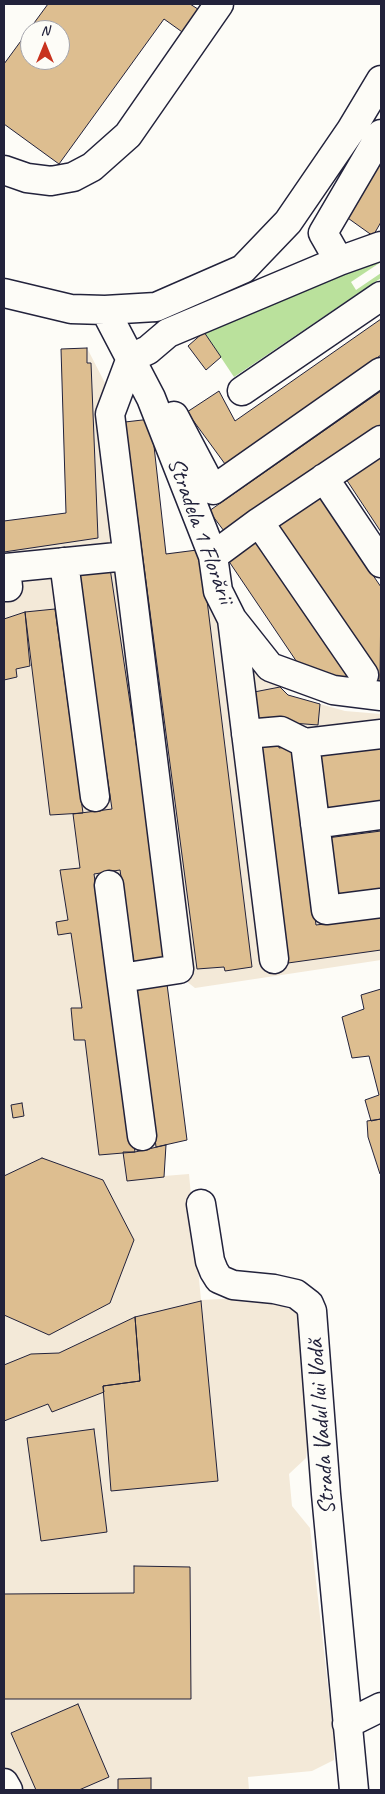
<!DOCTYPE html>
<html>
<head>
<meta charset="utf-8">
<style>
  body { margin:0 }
  #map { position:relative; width:385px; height:1794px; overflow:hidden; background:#fdfcf7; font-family:Caveat,sans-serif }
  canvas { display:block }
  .frame { position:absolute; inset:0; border:5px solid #22223b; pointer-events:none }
  .north { position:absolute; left:20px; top:20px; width:50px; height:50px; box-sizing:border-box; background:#fdfcf7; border:1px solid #a5a5ac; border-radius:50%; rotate:0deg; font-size:14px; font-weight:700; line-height:20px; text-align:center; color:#22223b }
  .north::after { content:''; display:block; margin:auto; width:18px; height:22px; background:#c8321e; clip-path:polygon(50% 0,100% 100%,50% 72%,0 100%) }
</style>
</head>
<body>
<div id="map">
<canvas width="385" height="1794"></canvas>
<div class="frame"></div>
<div class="north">N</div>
</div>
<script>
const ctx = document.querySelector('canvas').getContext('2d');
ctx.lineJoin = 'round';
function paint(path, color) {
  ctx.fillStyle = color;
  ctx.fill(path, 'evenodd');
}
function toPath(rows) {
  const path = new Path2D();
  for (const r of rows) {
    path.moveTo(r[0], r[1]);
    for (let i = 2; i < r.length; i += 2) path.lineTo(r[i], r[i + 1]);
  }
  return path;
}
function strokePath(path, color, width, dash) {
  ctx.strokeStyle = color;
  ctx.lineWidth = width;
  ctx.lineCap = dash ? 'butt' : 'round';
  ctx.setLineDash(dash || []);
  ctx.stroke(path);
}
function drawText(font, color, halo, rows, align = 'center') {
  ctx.font = font + ' Caveat,sans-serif';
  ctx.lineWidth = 4;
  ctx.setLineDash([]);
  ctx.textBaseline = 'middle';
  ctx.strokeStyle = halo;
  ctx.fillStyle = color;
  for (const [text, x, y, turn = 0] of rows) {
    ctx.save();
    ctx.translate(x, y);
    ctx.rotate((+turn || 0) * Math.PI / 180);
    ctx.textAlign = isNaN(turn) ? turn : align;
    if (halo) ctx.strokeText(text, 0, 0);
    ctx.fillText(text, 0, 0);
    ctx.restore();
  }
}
paint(toPath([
  [87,348,125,422,151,419,166,553,197,550,207,600,260,673,280,687,288,695,345,711,381,714,381,960,195,988,186,981,167,984,187,1140,166,1145,164,1176,189,1174,201,1300,260,1297,302,1314,311,1420,306,1458,289,1474,292,1506,310,1528,334,1740,334,1760,312,1771,248,1777,249,1790,4,1790,4,521,66,513,61,349]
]), '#f3e9d8');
paint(toPath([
  [381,260,381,262,351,282,356,290,381,273,381,278,234,377,204,332,332,275]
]), '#bae19c');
const building = toPath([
  [48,4,190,4,201,11,185,34,164,19,59,164,4,124,4,64,48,4],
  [30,30,60,30,60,60,30,60,30,30],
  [381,155,381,222,373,236,345,216,381,155],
  [381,319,381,355,225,464,187,412,219,391,235,421,381,319],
  [204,332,221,357,206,370,188,346,204,332],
  [87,348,87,363,91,363,98,538,4,552,4,521,66,513,61,349,87,348],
  [381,391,381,429,227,535,209,511,381,391],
  [151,419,166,554,197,550,207,600,252,967,225,971,224,967,197,969,125,422,151,419],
  [381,456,381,532,346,479,381,456],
  [320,498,381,587,380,683,274,528,320,498],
  [260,539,358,685,305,674,228,560,260,539],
  [110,568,169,965,135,970,120,870,94,874,135,1152,99,1155,85,1040,74,1040,71,1008,82,1008,71,933,58,935,56,922,68,920,60,870,80,868,73,814,112,809,77,573,110,568],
  [55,609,83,813,50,815,25,612,55,609],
  [25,612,30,666,16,669,17,677,4,680,4,619,25,612],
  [280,687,288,695,320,704,318,725,279,722,252,725,249,693,280,687],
  [278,737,279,748,293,746,316,925,381,917,381,950,288,963,258,739,278,737],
  [381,745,381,805,324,812,317,753,381,745],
  [381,831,381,892,336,899,327,838,381,831],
  [167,984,187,1140,156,1147,143,1034,133,989,167,984],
  [381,989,381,1119,371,1121,365,1100,379,1095,369,1056,352,1058,342,1017,364,1009,361,995,381,989],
  [22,1103,24,1116,13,1118,11,1105,22,1103],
  [381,1119,381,1174,380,1174,368,1137,367,1121,381,1119],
  [166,1145,164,1177,127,1181,123,1152,135,1152,166,1145],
  [42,1158,103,1180,134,1240,110,1303,49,1335,4,1315,4,1176,42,1158],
  [201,1301,218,1481,111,1491,103,1386,140,1381,135,1317,201,1301],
  [135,1317,140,1381,103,1386,104,1392,52,1412,48,1404,4,1421,4,1365,31,1354,59,1353,135,1317],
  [94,1429,107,1532,41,1541,27,1438,94,1429],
  [134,1566,190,1567,191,1699,4,1699,4,1594,134,1593,134,1566],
  [78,1704,109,1777,79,1790,36,1790,11,1733,78,1704],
  [151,1778,151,1790,118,1790,118,1779,151,1778]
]);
paint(building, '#ddbe90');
strokePath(building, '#22223b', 1);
const minor = toPath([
  [4,170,27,178,51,181,73,177,92,167,128,135,219,4],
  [339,261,323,233,381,134],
  [4,293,71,309,105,310,156,307,243,269,288,222,351,130,381,80],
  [105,310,151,398,213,556,218,591,232,619,270,667,333,690,381,696],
  [242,391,381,296],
  [174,416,213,490,381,372],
  [324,478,381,563],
  [259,522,364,675],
  [213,556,259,522,381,440],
  [64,562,95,797],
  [4,587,8,587,6,568,127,556],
  [232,619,274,959],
  [246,734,281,731,305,743],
  [381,734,305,743,326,910,381,903],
  [315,824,381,815],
  [109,885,121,978],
  [142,1136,121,978,179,969,110,414,131,358,148,350,168,333,339,261,381,246],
  [201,1204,210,1261,214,1271,219,1279,233,1285,274,1289,296,1294,309,1304,312,1311,326,1494,354,1790],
  [347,1724,381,1707],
  [4,1783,8,1790]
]);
strokePath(minor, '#22223b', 31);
strokePath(minor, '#fdfcf7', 28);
drawText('24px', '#22223b', '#fdfcf7', [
  ["Stradela 1 Florării",200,531,70],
  ["Strada Vadul lui Vodă",322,1427,-94]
]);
</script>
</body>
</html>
